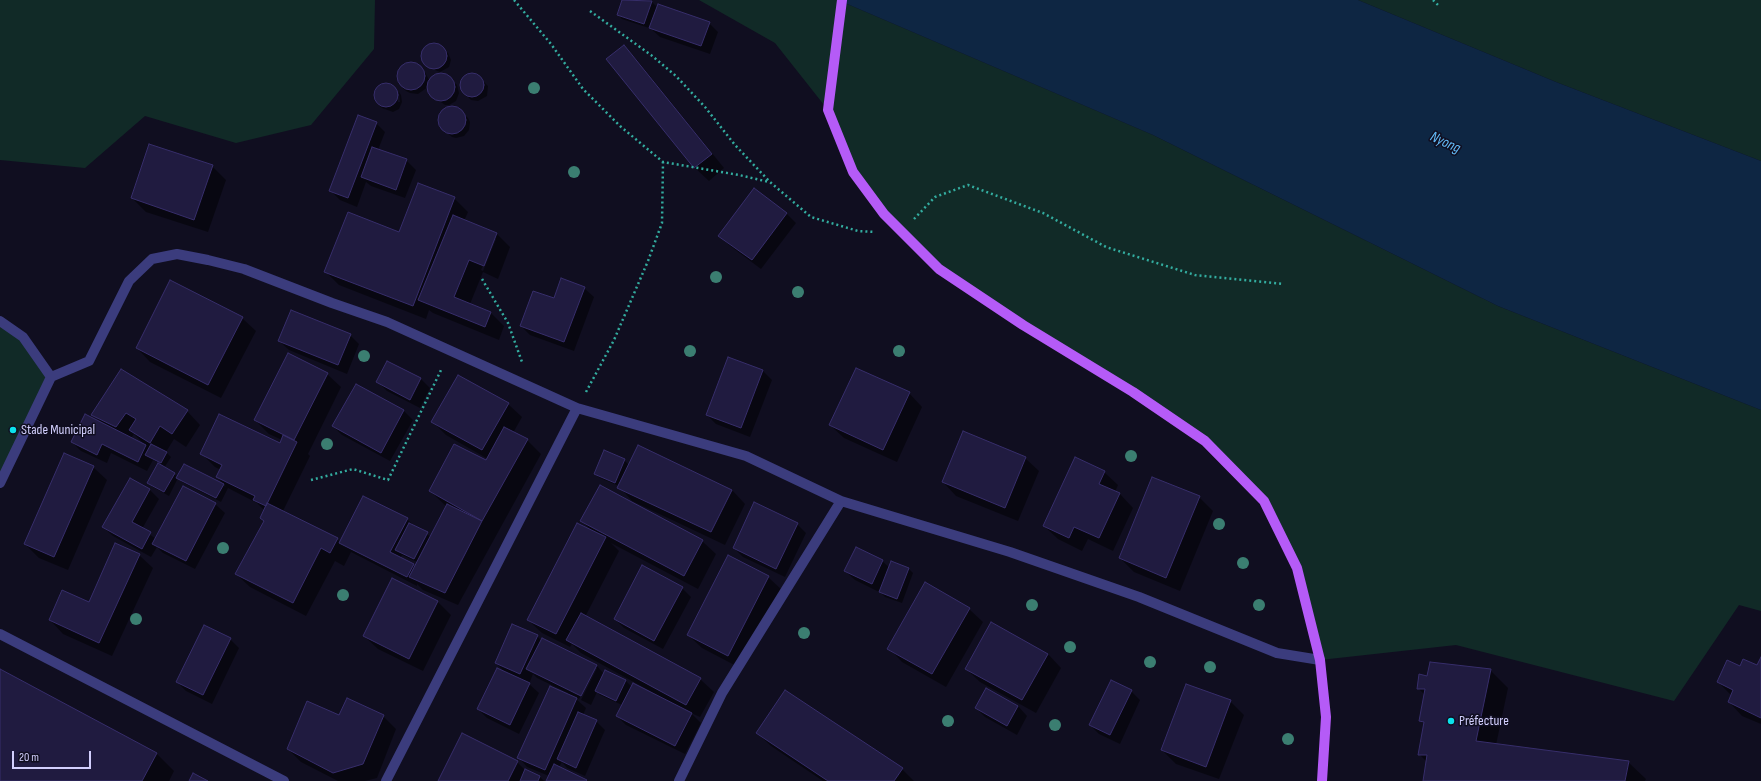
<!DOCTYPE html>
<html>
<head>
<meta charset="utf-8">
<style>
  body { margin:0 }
  #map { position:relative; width:1761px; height:781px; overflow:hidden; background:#100e20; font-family:"Sofia Sans Condensed",sans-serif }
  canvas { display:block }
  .scale { position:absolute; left:12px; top:751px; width:79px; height:18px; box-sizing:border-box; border:2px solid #d2cffd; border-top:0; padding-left:5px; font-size:12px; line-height:14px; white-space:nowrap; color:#d2cffd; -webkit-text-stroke:3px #100e20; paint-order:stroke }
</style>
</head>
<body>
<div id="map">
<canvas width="1761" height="781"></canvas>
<div class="scale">20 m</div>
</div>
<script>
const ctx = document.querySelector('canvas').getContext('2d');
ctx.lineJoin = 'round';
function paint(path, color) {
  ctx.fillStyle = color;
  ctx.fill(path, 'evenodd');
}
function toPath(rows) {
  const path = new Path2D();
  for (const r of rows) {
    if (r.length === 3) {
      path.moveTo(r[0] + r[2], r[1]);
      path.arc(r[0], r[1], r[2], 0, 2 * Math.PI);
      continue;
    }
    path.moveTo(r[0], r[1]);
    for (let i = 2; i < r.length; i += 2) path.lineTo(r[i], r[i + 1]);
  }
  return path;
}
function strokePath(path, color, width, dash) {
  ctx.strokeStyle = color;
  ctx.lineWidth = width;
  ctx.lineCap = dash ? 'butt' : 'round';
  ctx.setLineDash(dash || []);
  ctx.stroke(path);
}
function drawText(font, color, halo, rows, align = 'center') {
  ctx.font = font + ' "Sofia Sans Condensed",sans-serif';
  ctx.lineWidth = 3;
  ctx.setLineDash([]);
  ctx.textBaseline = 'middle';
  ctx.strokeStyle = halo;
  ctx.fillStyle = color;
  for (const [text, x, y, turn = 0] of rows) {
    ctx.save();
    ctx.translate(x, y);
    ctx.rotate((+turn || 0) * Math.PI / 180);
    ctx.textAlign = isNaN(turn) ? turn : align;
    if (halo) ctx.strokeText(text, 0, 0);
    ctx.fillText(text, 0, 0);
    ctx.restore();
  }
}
paint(toPath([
  [0,0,375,0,374,49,311,125,236,143,145,116,85,168,0,160],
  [699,0,838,0,1153,135,1498,306,1761,410,1761,611,1739,605,1674,701,1456,645,1320,660,1297,568,1264,501,1205,441,939,269,853,172,828,110,775,43],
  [1358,0,1761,0,1761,161,1556,82],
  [0,321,23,337,51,377,0,483]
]), '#112a27');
paint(toPath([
  [838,0,1358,0,1556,82,1761,161,1761,410,1498,306,1153,135]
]), '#0e2643');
paint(toPath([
  [623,0,646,0,652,2,658,8,709,23,718,32,710,54,660,37,649,27,649,28,622,19,618,15],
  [432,44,440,45,448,53,451,60,449,67,440,72,430,68,425,63,422,56,425,48],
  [623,46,637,60,724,168,709,181,695,168,607,59],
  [412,63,420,67,425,72,430,82,433,77,442,74,446,75,453,81,457,85,459,93,456,101,449,105,445,105,432,96,428,87,418,94,410,93,406,91,401,86,397,77,400,69,403,66],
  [470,74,477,75,488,86,487,96,478,101,471,100,463,92,460,85,463,78],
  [383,84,390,85,396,90,398,102,400,102,399,92,401,95,402,102,399,109,393,112,382,108,377,103,374,96,376,89],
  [456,107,468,118,470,122,469,130,464,136,456,138,452,137,440,126,439,117,440,113,447,108],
  [376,123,385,132,378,150,406,160,416,170,405,198,371,186,366,182,357,207,340,200,331,191],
  [212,166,226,180,208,232,146,212,132,198],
  [754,190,787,214,796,223,761,269,729,245,720,236],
  [454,198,468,212,464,221,497,234,510,247,498,279,483,272,470,304,491,313,504,326,499,340,433,313,429,310,426,319,339,285,325,271,400,233],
  [494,239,496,239,483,271,481,270],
  [584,288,594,297,574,351,530,335,521,326,554,300],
  [242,318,256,331,221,398,150,362,137,348],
  [350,335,359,344,347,374,289,350,279,341],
  [121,370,187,411,200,425,186,447,174,439,166,452,171,457,164,468,178,477,184,465,226,487,217,477,221,470,215,467,201,453,280,444,282,440,269,434,255,420,327,374,341,387,308,454,310,456,283,511,337,539,340,542,407,519,415,527,431,537,447,507,430,491,486,462,488,459,446,435,432,421,508,404,522,417,513,433,527,440,541,454,458,605,423,590,417,584,417,586,351,552,344,566,335,561,306,616,250,587,236,574,264,522,261,518,265,511,257,503,228,488,221,502,182,482,178,478,169,496,153,487,148,483,159,463,153,460,147,471,111,453,107,463,81,451,72,442,102,423,93,414],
  [134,434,146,446,131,438],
  [402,555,417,562,415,567,400,559],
  [763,371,772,380,750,437,716,424,707,415],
  [421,379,430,388,420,408,387,391,378,382],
  [356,385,404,411,413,420,390,461,342,435,333,426],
  [909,393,922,407,897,462,844,438,830,425],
  [1025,458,1039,471,1018,521,956,496,943,482],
  [624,460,629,465,732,490,745,504,725,545,632,501,619,486,600,478,595,474],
  [93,467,107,480,68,570,39,558,25,544],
  [1104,472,1118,485,1115,492,1120,494,1133,508,1113,551,1088,539,1082,551,1058,539,1044,526],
  [150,490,159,499,142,529,156,539,215,504,225,513,195,569,163,553,157,547,151,557,113,536,103,527],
  [1199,497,1213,511,1180,591,1134,572,1120,558],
  [582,521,702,541,716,554,698,589,611,543,619,551,585,617,700,679,714,692,700,717,691,713,701,723,685,754,626,725,617,716,622,705,600,695,597,692,591,705,581,700,597,668,595,668,579,699,574,697,586,708,583,715,596,721,605,730,585,776,567,768,562,762,559,767,587,781,547,781,549,776,527,767,518,757,568,693,537,678,533,674,529,684,539,693,519,734,487,718,478,709,506,673,496,663,537,636,542,641,597,666,604,674,606,671,626,681,632,687,649,692,650,691,581,653,572,644,570,647,542,633,528,620,591,530],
  [797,524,806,533,785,577,743,557,734,548],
  [139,555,153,568,112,656,63,634,50,620,89,603],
  [882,561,890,568,909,569,913,573,902,603,885,597,881,593,855,580,845,571],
  [768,577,782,590,742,669,702,648,688,635],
  [682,588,691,597,663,649,624,628,615,619],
  [438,602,451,615,423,671,378,649,364,636],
  [969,609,983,622,946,687,902,662,889,648],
  [230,639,239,648,212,704,186,691,177,682],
  [1048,654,1061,668,1036,713,980,682,966,669],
  [1761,659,1761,724,1742,716,1729,702,1732,696,1718,682,1740,667,1758,666],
  [1490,670,1508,688,1496,745,1628,762,1646,779,1645,781,1424,781,1427,762,1419,754,1425,725,1420,720,1425,695,1418,688,1428,677],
  [0,671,157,754,174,771,169,781,0,781],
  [1131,691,1140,700,1120,744,1099,734,1090,725],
  [1230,701,1244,715,1219,779,1176,764,1162,750],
  [1018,706,1027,716,1017,735,985,717,976,708],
  [339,716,383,716,396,729,377,778,365,781,338,781,301,762,288,749],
  [757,733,902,769,914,781,823,781,771,746],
  [517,762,525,770,540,777,544,781,439,781]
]), '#0007');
const building = toPath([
  [622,0,652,1,644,24,617,15,622,0],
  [658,4,710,22,701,46,649,28,658,4],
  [434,56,13],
  [624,45,712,154,694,168,606,59,624,45],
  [411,76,14],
  [472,85,12],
  [441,87,14],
  [386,95,12],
  [452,120,14],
  [358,115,377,122,348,198,329,191,358,115],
  [149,144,213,165,194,220,131,198,149,144],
  [372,147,407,159,396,190,361,177,372,147],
  [418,183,455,197,413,306,324,272,348,212,399,232,418,183],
  [754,188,787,213,752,260,718,236,754,188],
  [453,215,497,233,484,266,469,260,454,297,491,312,485,327,418,300,453,215],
  [561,278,585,287,564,342,520,326,533,291,554,298,561,278],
  [170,280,243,317,208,385,136,348,170,280],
  [291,310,351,334,338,365,278,341,291,310],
  [288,353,328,373,294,440,254,420,288,353],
  [728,357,763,370,741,428,706,415,728,357],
  [387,361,421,378,410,400,376,382,387,361],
  [856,368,910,392,883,450,829,425,856,368],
  [121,369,188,410,172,434,160,426,150,443,129,430,136,419,126,413,116,427,91,415,121,369],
  [458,375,509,403,482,450,431,422,458,375],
  [356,384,404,410,381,453,332,426,356,384],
  [85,414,146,445,138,462,102,444,97,455,71,442,85,414],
  [219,414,280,443,283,435,297,442,266,506,253,500,255,496,216,477,222,465,200,454,219,414],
  [504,427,528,439,482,521,429,491,454,444,486,460,504,427],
  [963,431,1026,457,1005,508,942,482,963,431],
  [151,444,167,452,161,463,145,455,151,444],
  [638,445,732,490,711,532,617,488,638,445],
  [604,450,625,459,615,483,594,474,604,450],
  [64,453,94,466,54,557,24,544,64,453],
  [1075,457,1105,471,1099,484,1120,493,1099,538,1074,527,1069,538,1043,526,1075,457],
  [158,463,175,473,164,492,147,483,158,463],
  [184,464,224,484,216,498,176,478,184,464],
  [1152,477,1200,496,1166,578,1119,558,1152,477],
  [130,478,150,489,132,522,151,532,142,549,102,527,130,478],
  [600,485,703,540,684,576,580,521,600,485],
  [183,486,216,503,186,561,152,544,183,486],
  [363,496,408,518,390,552,414,564,407,577,339,543,363,496],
  [754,502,798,523,776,569,733,548,754,502],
  [267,503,338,538,330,553,321,548,293,603,235,574,264,521,260,518,267,503],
  [447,504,482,521,445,593,409,577,447,504],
  [409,523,428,532,414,559,395,550,409,523],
  [577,523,606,537,556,634,527,620,577,523],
  [115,543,140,554,99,643,49,620,62,590,89,602,115,543],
  [856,547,883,560,872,584,844,571,856,547],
  [728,555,769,576,728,656,687,635,728,555],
  [891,561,909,568,897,599,879,592,891,561],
  [642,565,683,587,654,641,614,619,642,565],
  [392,578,438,601,409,659,363,636,392,578],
  [925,582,970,608,932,674,887,649,925,582],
  [581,613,701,678,686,705,566,640,581,613],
  [991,622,1048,654,1022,700,965,669,991,622],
  [512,624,538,635,520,674,495,663,512,624],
  [204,625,231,638,203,695,176,682,204,625],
  [542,638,597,665,581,696,526,669,542,638],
  [1761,657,1761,718,1728,702,1733,690,1717,682,1727,660,1740,666,1743,659,1757,665,1761,657],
  [1430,662,1491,669,1476,741,1629,761,1625,781,1423,781,1427,755,1418,755,1424,722,1419,721,1425,689,1417,689,1419,674,1427,676,1430,662],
  [497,668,530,683,510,725,477,709,497,668],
  [0,669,157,753,142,781,0,781,0,669],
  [605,670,626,680,616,701,595,691,605,670],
  [1111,680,1132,690,1110,735,1089,725,1111,680],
  [633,683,692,713,675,746,616,716,633,683],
  [1186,684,1231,700,1206,767,1161,750,1186,684],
  [550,686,577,698,545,770,517,758,550,686],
  [986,688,1018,706,1007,726,975,708,986,688],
  [785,690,903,768,894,781,828,781,756,733,785,690],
  [347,698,384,715,363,764,333,773,287,749,307,701,339,715,347,698],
  [578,712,597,720,576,768,557,759,578,712],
  [462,733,518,761,508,781,438,781,462,733],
  [554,764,587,780,586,781,546,781,554,764],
  [525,769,540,776,538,781,520,781,525,769],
  [193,773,208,781,189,781,193,773]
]);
paint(building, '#201b40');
strokePath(building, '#372e6b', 1);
strokePath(toPath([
  [514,0,551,44,583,89,620,126,663,162,739,175,769,182],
  [1433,0,1439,6],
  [590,11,651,55,676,76,705,107,735,145,770,182,811,217,858,231,875,232],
  [914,219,935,197,968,185,1043,213,1106,247,1195,275,1283,284],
  [482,279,508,323,522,362],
  [586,392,614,340,648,261,662,223,663,162],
  [311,480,353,469,388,480,442,368]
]), '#33ac9f', 2.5, [2, 3]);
strokePath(toPath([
  [0,321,23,337,51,377],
  [0,483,51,377,89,361,129,281,152,259,177,254,208,260,244,269,332,303,387,322,577,408,746,456,841,501,1010,552,1139,597,1277,653,1320,660],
  [0,634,284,781],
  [386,781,577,408],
  [679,781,722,693,841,501]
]), '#3b3c7d', 10);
strokePath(toPath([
  [842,0,828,110,853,172,884,214,939,269,1023,325,1133,392,1205,441,1264,501,1297,568,1320,660,1326,717,1322,781]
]), '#b55bf7', 10);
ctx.fillStyle = '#3b7e71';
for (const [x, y] of [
  [534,88],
  [574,172],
  [716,277],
  [798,292],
  [690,351],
  [899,351],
  [364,356],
  [327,444],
  [1131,456],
  [1219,524],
  [223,548],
  [1243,563],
  [343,595],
  [1032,605],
  [1259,605],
  [136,619],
  [804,633],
  [1070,647],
  [1150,662],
  [1210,667],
  [948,721],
  [1055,725],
  [1288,739]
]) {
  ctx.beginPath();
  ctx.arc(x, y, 6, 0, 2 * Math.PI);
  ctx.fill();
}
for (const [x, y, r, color] of [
  [13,430,4,"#0be3ed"],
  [1451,721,4,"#0be3ed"]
]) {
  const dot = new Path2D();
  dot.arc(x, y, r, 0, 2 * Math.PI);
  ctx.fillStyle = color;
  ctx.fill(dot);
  strokePath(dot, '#100e20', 1.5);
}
drawText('14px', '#d2cffd', '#100e20', [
  ["Stade Municipal",21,430],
  ["Préfecture",1459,721]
], 'left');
drawText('italic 15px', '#62bbf8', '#100e20', [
  ["Nyong",1445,143,25]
]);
</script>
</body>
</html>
